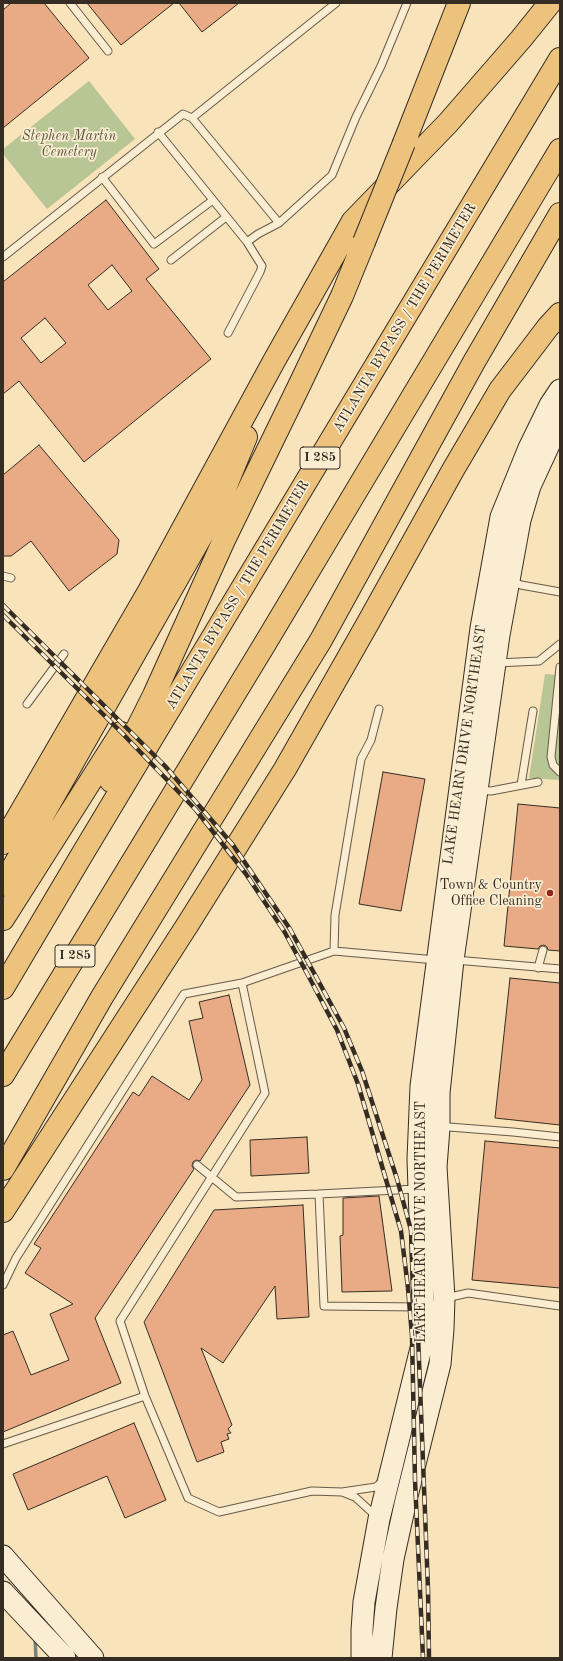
<!DOCTYPE html>
<html>
<head>
<meta charset="utf-8">
<style>
  body { margin:0 }
  #map { position:relative; width:563px; height:1661px; overflow:hidden; background:#f8e3ba; font-family:"Old Standard TT",serif }
  canvas { display:block }
  .frame { position:absolute; inset:0; border:4px solid #352d23; pointer-events:none }
</style>
</head>
<body>
<div id="map">
<canvas width="563" height="1661"></canvas>
<div class="frame"></div>
</div>
<script>
const ctx = document.querySelector('canvas').getContext('2d');
ctx.lineJoin = 'round';
function paint(path, color) {
  ctx.fillStyle = color;
  ctx.fill(path, 'evenodd');
}
function toPath(rows) {
  const path = new Path2D();
  for (const r of rows) {
    path.moveTo(r[0], r[1]);
    for (let i = 2; i < r.length; i += 2) path.lineTo(r[i], r[i + 1]);
  }
  return path;
}
function strokePath(path, color, width, dash) {
  ctx.strokeStyle = color;
  ctx.lineWidth = width;
  ctx.lineCap = dash ? 'butt' : 'round';
  ctx.setLineDash(dash || []);
  ctx.stroke(path);
}
function drawText(font, color, halo, rows, align = 'center') {
  ctx.font = font + ' "Old Standard TT",serif';
  ctx.lineWidth = 3.5;
  ctx.setLineDash([]);
  ctx.textBaseline = 'middle';
  ctx.strokeStyle = halo;
  ctx.fillStyle = color;
  for (const [text, x, y, turn = 0] of rows) {
    ctx.save();
    ctx.translate(x, y);
    ctx.rotate((+turn || 0) * Math.PI / 180);
    ctx.textAlign = isNaN(turn) ? turn : align;
    if (halo) ctx.strokeText(text, 0, 0);
    ctx.fillText(text, 0, 0);
    ctx.restore();
  }
}
paint(toPath([
  [89,81,135,139,47,209,3,154,3,149],
  [545,674,560,675,560,780,529,778]
]), '#b8c594');
strokePath(toPath([
  [35,1638,36,1658]
]), '#75837d', 3.5);
const building = toPath([
  [11,3,44,3,89,58,3,128,3,10,11,3],
  [87,3,174,3,121,45,87,3],
  [179,3,239,3,202,32,179,3],
  [106,200,159,269,146,279,211,359,84,462,19,381,3,394,3,282,106,200],
  [112,265,132,291,108,310,88,285,112,265],
  [45,318,66,343,41,363,21,338,45,318],
  [39,445,119,540,117,554,69,591,31,541,11,556,3,556,3,475,39,445],
  [383,772,425,779,401,911,359,904,383,772],
  [518,804,560,808,560,951,548,950,547,947,544,945,540,946,538,949,504,946,518,804],
  [510,978,560,983,560,1125,495,1118,510,978],
  [229,995,250,1085,200,1161,196,1160,193,1162,192,1166,194,1169,95,1318,121,1383,3,1432,3,1335,13,1331,31,1375,69,1360,50,1314,73,1304,25,1273,41,1248,34,1244,133,1092,139,1096,152,1076,189,1100,202,1080,189,1021,203,1018,199,1002,229,995],
  [307,1137,309,1173,251,1176,250,1140,307,1137],
  [485,1141,560,1148,560,1288,472,1280,485,1141],
  [379,1196,392,1291,342,1292,340,1236,343,1235,343,1198,379,1196],
  [303,1205,309,1317,277,1319,275,1286,223,1363,201,1348,232,1425,228,1429,231,1433,227,1434,229,1439,221,1442,224,1452,197,1462,144,1322,214,1210,303,1205],
  [134,1423,166,1500,125,1518,107,1476,28,1510,13,1474,134,1423]
]);
paint(building, '#e9aa86');
strokePath(building, '#352d23', 1);
const lane = toPath([
  [70,3,108,51],
  [192,118,336,3],
  [158,132,247,242,262,266,260,272,228,333],
  [102,177,154,244,213,200],
  [279,223,332,175,356,117,381,66,407,3],
  [3,257,183,114,192,118,279,223,258,234,247,242],
  [171,260,226,217],
  [3,576,11,578],
  [511,581,521,585,560,592],
  [497,663,539,661,560,644],
  [560,667,551,757,553,765,560,772],
  [27,704,64,654],
  [521,785,533,711],
  [479,790,491,791,538,782],
  [334,951,335,915,361,759,371,740,379,709],
  [455,960,560,969],
  [538,968,543,950],
  [242,983,265,1093,120,1321,145,1396,188,1498,219,1512,312,1491,342,1492,376,1487,383,1481],
  [441,1127,449,1127,513,1132,560,1137],
  [197,1165,236,1197,319,1194],
  [416,1189,319,1194,324,1306,421,1307],
  [3,1285,16,1258,184,994,242,983,334,951,436,960],
  [446,1298,468,1293,560,1306],
  [3,1444,145,1396],
  [342,1492,355,1497,377,1517]
]);
const secondary = toPath([
  [3,1556,93,1658],
  [3,1592,65,1658],
  [362,1658,362,1630,364,1602,379,1519,424,1336,418,1159,421,1086,481,628,501,517,529,448,550,405,560,390],
  [381,1658,386,1608,393,1559,406,1500,440,1364,443,1329,444,1298,436,1167,439,1128,439,1093,453,960,499,635,520,520,530,486,560,421]
]);
const highway = toPath([
  [404,143,459,3],
  [111,781,154,695,224,540,299,386,342,296,364,242],
  [3,843,149,591,274,361,353,221,448,123,521,39,550,3],
  [3,885,215,512,246,437],
  [3,919,121,733],
  [3,988,80,858,560,59],
  [3,1075,266,642,560,150],
  [3,1169,102,997,321,640,474,362,560,214],
  [3,1211,188,924,285,769,368,623,453,470,500,390,548,327,560,314]
]);
strokePath(lane, '#665a49', 9);
strokePath(secondary, '#352d23', 23);
strokePath(highway, '#352d23', 24);
strokePath(lane, '#faedd2', 7);
strokePath(secondary, '#faedd2', 21);
strokePath(highway, '#ecc27d', 22);
const rail = toPath([
  [3,605,165,766,233,845,290,929,344,1028,362,1071,397,1179,411,1230,413,1287,418,1335,428,1589,429,1658],
  [3,615,122,733,196,810,246,874,284,931,309,977,337,1030,358,1084,401,1231,408,1288,412,1336,415,1480,423,1658]
]);
strokePath(rail, '#352d23', 4.5);
strokePath(rail, '#faedd2', 3, [9]);
const highwayBridge = toPath([
  [364,242,404,143]
]);
strokePath(highwayBridge, '#352d23', 24, []);
strokePath(highwayBridge, '#ecc27d', 22);
for (const [x, y, r, color] of [
  [550,893,4,"#8f2418"]
]) {
  const dot = new Path2D();
  dot.arc(x, y, r, 0, 2 * Math.PI);
  ctx.fillStyle = color;
  ctx.fill(dot);
  strokePath(dot, '#faedd2', 1.5);
}
for (const [x, y, w] of [
  [320,458,40],
  [75,956,40]
]) {
  const box = new Path2D();
  box.roundRect(x - w / 2, y - 11, w, 22, 3);
  ctx.fillStyle = '#faedd2';
  ctx.fill(box);
  strokePath(box, '#352d23', 1);
}
drawText('bold 13px', '#352d23', null, [
  ["I 285",320,458],
  ["I 285",75,956]
]);
drawText('italic 14px', '#56533f', '#faedd2', [
  ["Stephen Martin",69,136],
  ["Cemetery",69,152]
]);
drawText('14px', '#352d23', '#faedd2', [
  ["ATLANTA BYPASS / THE PERIMETER",405,318,-59],
  ["ATLANTA BYPASS / THE PERIMETER",238,595,-59],
  ["LAKE HEARN DRIVE NORTHEAST",465,745,-82],
  ["LAKE HEARN DRIVE NORTHEAST",421,1222,-90]
]);
drawText('14px', '#352d23', '#faedd2', [
  ["Town & Country",542,885],
  ["Office Cleaning",542,901]
], 'right');
</script>
</body>
</html>
